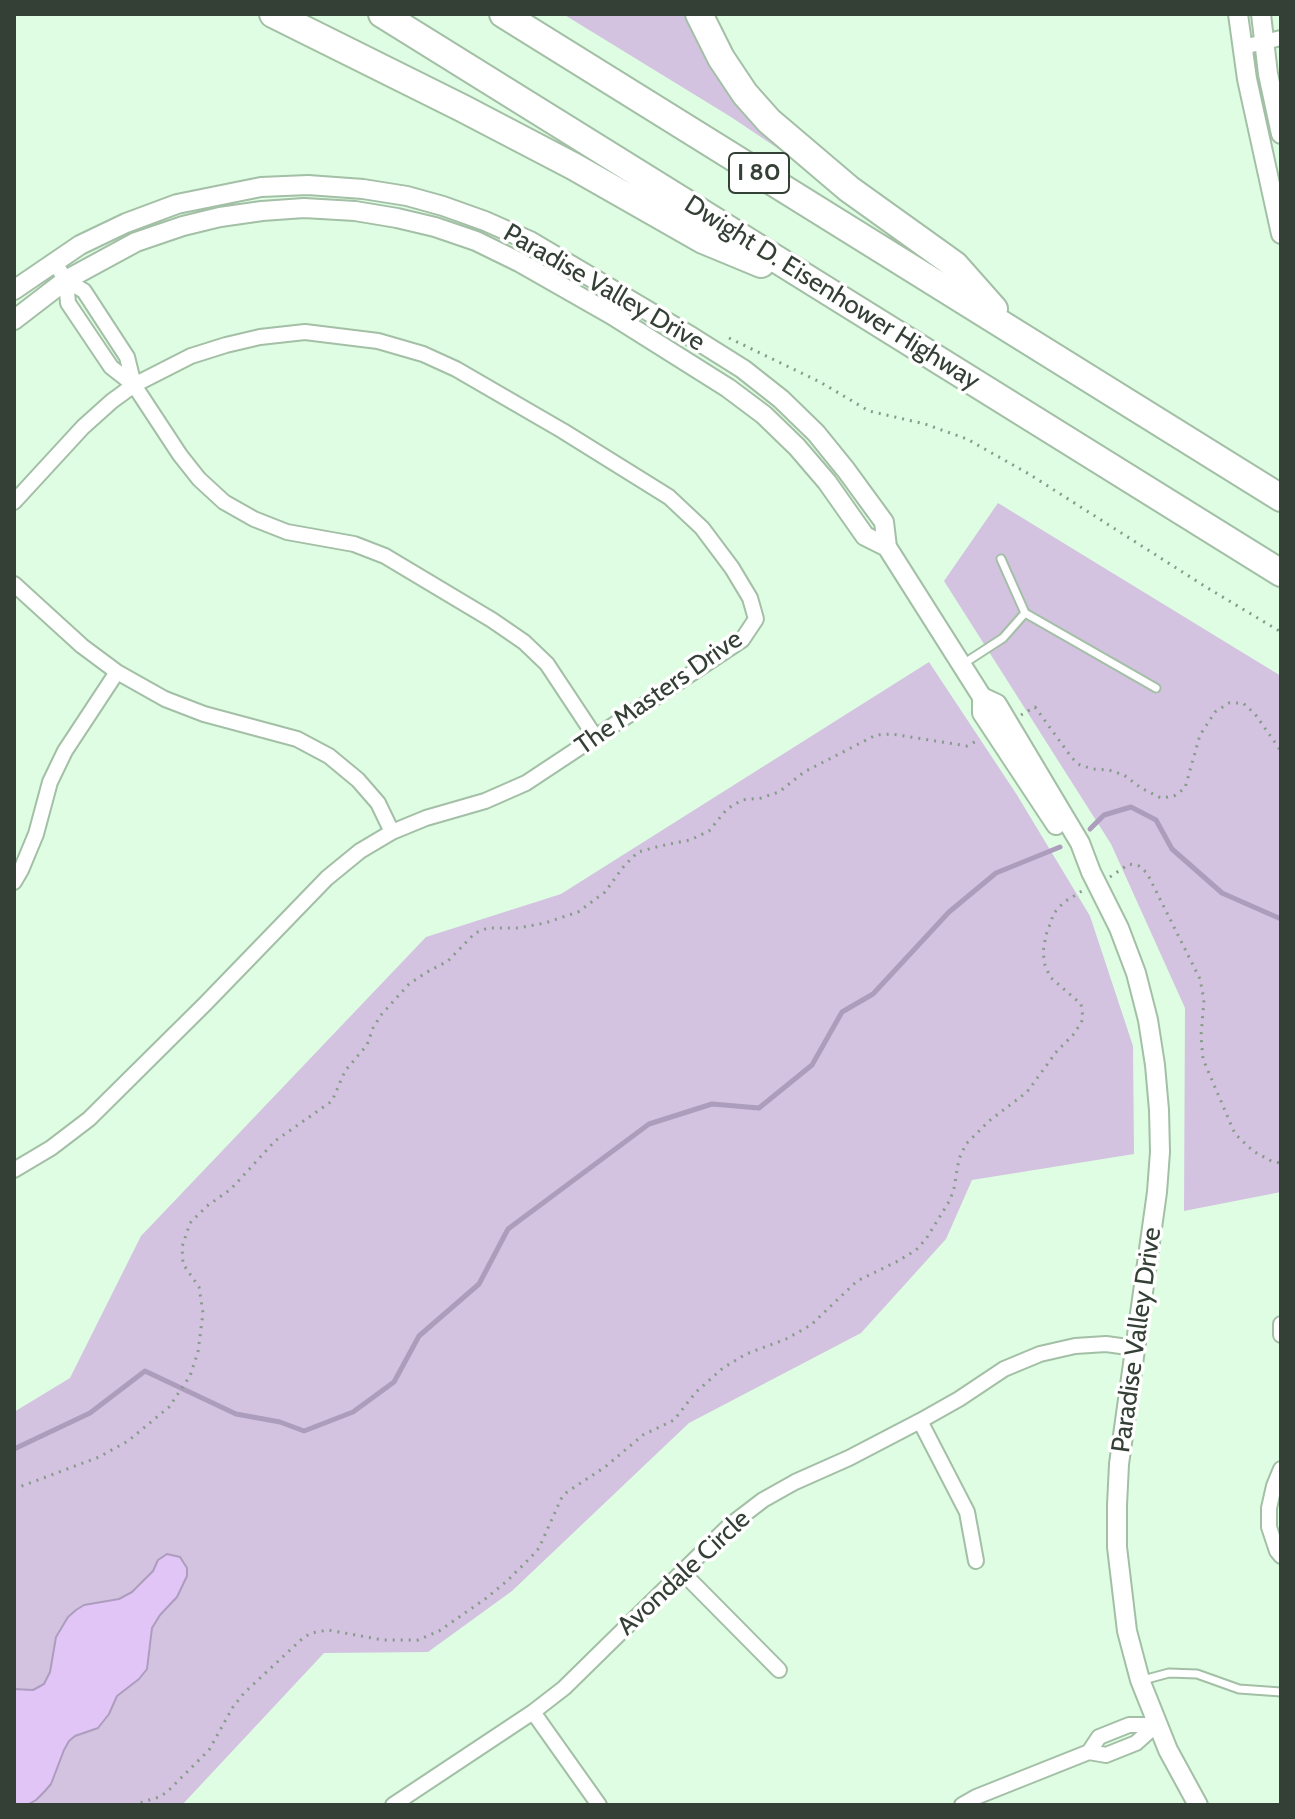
<!DOCTYPE html>
<html>
<head>
<meta charset="utf-8">
<style>
  body { margin:0 }
  #map { position:relative; width:1295px; height:1819px; overflow:hidden; background:#dffde2; font-family:Cabin,sans-serif }
  canvas { display:block }
  .frame { position:absolute; inset:0; border:16px solid #343f35; pointer-events:none }
</style>
</head>
<body>
<div id="map">
<canvas width="1295" height="1819"></canvas>
<div class="frame"></div>
</div>
<script>
const ctx = document.querySelector('canvas').getContext('2d');
ctx.lineJoin = 'round';
function paint(path, color) {
  ctx.fillStyle = color;
  ctx.fill(path, 'evenodd');
}
function toPath(rows) {
  const path = new Path2D();
  for (const r of rows) {
    path.moveTo(r[0], r[1]);
    for (let i = 2; i < r.length; i += 2) path.lineTo(r[i], r[i + 1]);
  }
  return path;
}
function strokePath(path, color, width, dash) {
  ctx.strokeStyle = color;
  ctx.lineWidth = width;
  ctx.lineCap = dash ? 'butt' : 'round';
  ctx.setLineDash(dash || []);
  ctx.stroke(path);
}
function drawText(font, color, halo, rows, align = 'center') {
  ctx.font = font + ' Cabin,sans-serif';
  ctx.lineWidth = 7;
  ctx.setLineDash([]);
  ctx.textBaseline = 'middle';
  ctx.strokeStyle = halo;
  ctx.fillStyle = color;
  for (const [text, x, y, turn = 0] of rows) {
    ctx.save();
    ctx.translate(x, y);
    ctx.rotate((+turn || 0) * Math.PI / 180);
    ctx.textAlign = isNaN(turn) ? turn : align;
    if (halo) ctx.strokeText(text, 0, 0);
    ctx.fillText(text, 0, 0);
    ctx.restore();
  }
}
paint(toPath([
  [563,14,691,14,798,162,731,117],
  [998,503,1281,676,1281,1192,1184,1211,1185,1008,1111,844,944,581],
  [929,662,1017,795,1090,916,1133,1046,1134,1154,972,1180,946,1239,861,1333,689,1423,512,1591,428,1652,324,1653,182,1805,14,1805,14,1412,70,1378,141,1236,426,937,561,894]
]), '#d3c3e1');
const water = toPath([
  [167,1554,180,1557,187,1568,187,1576,177,1597,160,1615,152,1628,147,1669,139,1679,117,1696,109,1714,98,1728,75,1736,69,1741,64,1750,51,1784,45,1791,36,1800,27,1805,14,1805,14,1689,33,1690,44,1684,50,1672,56,1637,68,1617,76,1610,84,1605,119,1599,132,1592,153,1571,158,1560,167,1554]
]);
paint(water, '#e1c5f7');
strokePath(water, '#ad9dbd', 2);
strokePath(toPath([
  [1090,829,1104,815,1131,807,1156,820,1172,849,1222,893,1281,919],
  [14,1449,90,1413,145,1371,236,1414,280,1422,304,1431,353,1412,394,1382,419,1336,479,1284,508,1229,649,1124,712,1104,759,1108,812,1065,842,1012,873,994,949,912,996,873,1060,847]
]), '#ad9dbd', 5);
const service = toPath([
  [1001,559,1025,613],
  [963,664,1003,638,1025,613,1156,688],
  [1143,1680,1169,1673,1197,1674,1239,1689,1281,1692]
]);
const minor = toPath([
  [1243,47,1281,38],
  [54,262,66,280,84,291,127,357,134,385],
  [66,280,68,303,111,367,134,385,180,455,199,479,224,502,254,519,287,532,354,544,385,556,492,620,524,642,547,664,596,738],
  [14,502,83,427,112,401,134,385,191,356,226,345,260,337,305,332,378,341,423,354,456,369,563,431,669,497,702,528,732,568,750,598,756,619,742,640,526,783,485,801,426,818,392,832,360,851,327,878,205,1004,89,1119,51,1148,14,1170],
  [14,584,82,646,117,672,165,699,204,714,297,739,329,756,358,780,378,803,392,832],
  [14,882,21,870,36,834,50,782,65,751,117,672],
  [1281,1324,1281,1335],
  [920,1421,967,1512,976,1561],
  [1281,1469,1274,1486,1269,1508,1269,1527,1277,1551,1281,1556],
  [682,1572,779,1670],
  [533,1712,599,1805],
  [1089,1752,1099,1737,1129,1725,1156,1725],
  [393,1805,533,1712,564,1688,729,1526,763,1500,795,1482,849,1458,920,1421,959,1399,1004,1369,1040,1354,1075,1346,1106,1344,1135,1348],
  [962,1805,976,1797,1089,1752,1106,1755,1136,1743,1156,1725]
]);
const tertiary = toPath([
  [1238,14,1247,79,1281,234],
  [1261,14,1268,74,1281,134],
  [14,290,80,245,126,223,177,204,261,187,308,185,363,189,407,196,443,206,485,221,530,241,692,337,743,369,781,399,816,433,846,470,884,522,887,547,982,697,997,704,1080,843,1091,872,1119,928,1136,973,1148,1020,1155,1065,1159,1110,1160,1152,1157,1192,1119,1464,1117,1505,1117,1547,1127,1631,1140,1680,1168,1750,1198,1805],
  [14,320,66,280,136,242,183,226,220,217,262,211,304,208,355,211,397,218,435,227,476,241,519,262,612,315,728,388,764,415,797,447,827,482,865,536,887,547],
  [982,697,982,713,1056,825]
]);
const motorway = toPath([
  [273,14,462,108,573,166,703,240,761,264],
  [382,14,1281,573],
  [503,14,1281,498],
  [699,14,721,58,745,94,769,121,849,189,955,265,994,309]
]);
strokePath(service, '#a3bfa6', 11);
strokePath(minor, '#a3bfa6', 18);
strokePath(tertiary, '#a3bfa6', 22);
strokePath(motorway, '#a3bfa6', 30);
strokePath(toPath([
  [729,338,820,382,869,411,925,424,967,439,1029,474,1206,587,1281,632],
  [1021,715,1035,707,1072,758,1080,765,1093,769,1109,770,1124,775,1141,788,1161,798,1174,796,1185,788,1200,735,1215,712,1229,703,1243,703,1255,714,1281,751],
  [1110,877,1129,864,1139,866,1147,873,1200,979,1204,1000,1201,1036,1203,1059,1235,1134,1253,1151,1273,1162,1281,1163],
  [14,1489,99,1457,128,1441,169,1407,190,1376,198,1352,203,1313,199,1287,183,1264,182,1247,190,1223,207,1206,231,1189,275,1141,332,1101,345,1071,367,1045,373,1028,381,1015,409,984,427,972,448,961,475,933,488,928,518,928,545,923,578,912,605,892,624,866,638,852,660,846,690,840,709,831,727,809,742,800,761,798,779,792,804,772,876,735,892,734,967,746,980,739],
  [133,1805,159,1797,167,1792,209,1750,233,1707,244,1693,303,1638,311,1633,328,1630,383,1640,418,1640,439,1631,485,1599,507,1581,532,1556,539,1548,561,1499,567,1492,605,1467,643,1435,674,1420,696,1392,723,1368,746,1354,786,1339,811,1325,857,1281,898,1261,916,1250,926,1239,950,1200,954,1188,959,1159,966,1144,989,1121,1027,1092,1057,1051,1073,1035,1081,1023,1083,1018,1081,1004,1050,977,1045,965,1043,952,1046,935,1054,913,1064,902,1082,891]
]), '#879b89', 3, [2, 6]);
strokePath(service, '#fff', 7);
strokePath(minor, '#fff', 14);
strokePath(tertiary, '#fff', 18);
strokePath(motorway, '#fff', 26);
for (const [x, y, w] of [
  [759,173,60]
]) {
  const box = new Path2D();
  box.roundRect(x - w / 2, y - 20, w, 40, 6);
  ctx.fillStyle = '#fff';
  ctx.fill(box);
  strokePath(box, '#343f35', 2);
}
drawText('bold 24px', '#343f35', null, [
  ["I 80",759,173]
]);
drawText('26px', '#343f35', '#fff', [
  ["Paradise Valley Drive",604,288,30],
  ["Dwight D. Eisenhower Highway",832,293,32],
  ["The Masters Drive",659,693,-35],
  ["Paradise Valley Drive",1137,1340,-82],
  ["Avondale Circle",684,1573,-43]
]);
</script>
</body>
</html>
